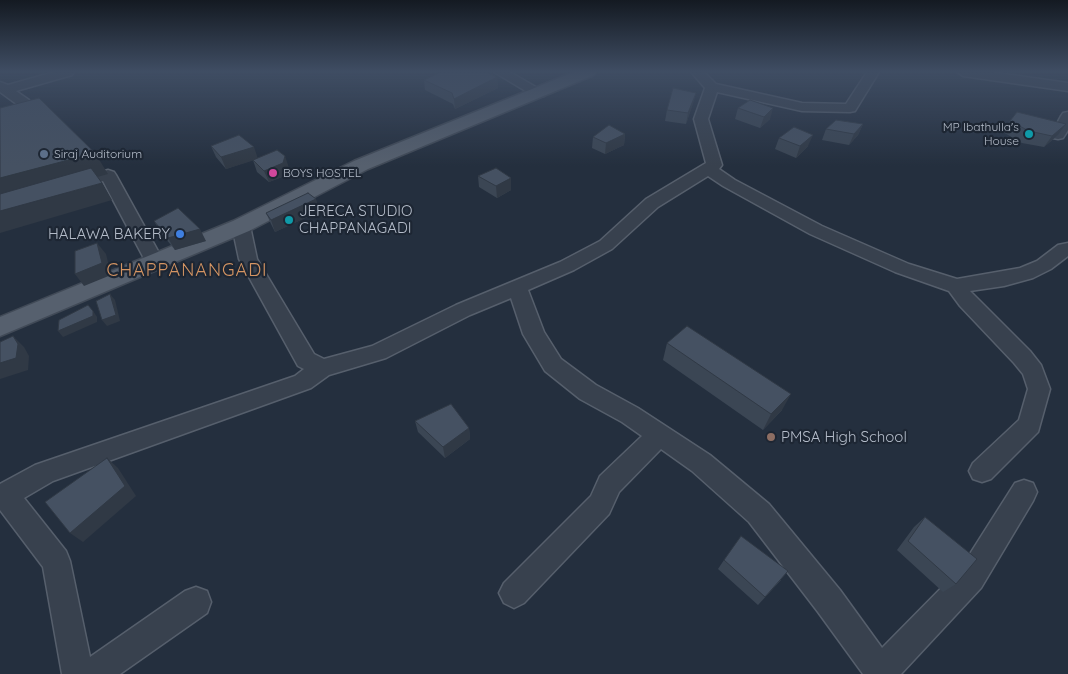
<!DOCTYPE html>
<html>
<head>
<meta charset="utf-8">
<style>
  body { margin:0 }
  canvas { display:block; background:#242f3e }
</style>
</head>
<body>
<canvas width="1068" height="674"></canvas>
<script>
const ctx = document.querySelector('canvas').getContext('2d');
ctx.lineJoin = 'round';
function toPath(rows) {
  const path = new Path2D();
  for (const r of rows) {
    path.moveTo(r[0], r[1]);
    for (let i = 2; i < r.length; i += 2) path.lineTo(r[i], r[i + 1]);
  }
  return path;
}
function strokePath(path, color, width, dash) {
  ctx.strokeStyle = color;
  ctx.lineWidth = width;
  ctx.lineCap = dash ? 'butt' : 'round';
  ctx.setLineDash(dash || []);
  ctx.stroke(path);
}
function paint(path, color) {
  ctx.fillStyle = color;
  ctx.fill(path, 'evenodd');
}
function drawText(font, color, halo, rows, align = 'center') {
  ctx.font = font + ' Quicksand,sans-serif';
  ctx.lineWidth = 4.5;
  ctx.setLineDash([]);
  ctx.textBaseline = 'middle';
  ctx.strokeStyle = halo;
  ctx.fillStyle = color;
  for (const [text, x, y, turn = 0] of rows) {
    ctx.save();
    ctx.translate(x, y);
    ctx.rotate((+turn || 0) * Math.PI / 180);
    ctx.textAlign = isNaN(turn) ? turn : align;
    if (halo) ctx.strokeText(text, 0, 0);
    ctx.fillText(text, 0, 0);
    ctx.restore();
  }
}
const minor = toPath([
  [54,72,74,72,72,75,16,91,29,100,34,115,32,118,0,130,0,121,19,113,18,105,0,92,0,82,8,85,54,72],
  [494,72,510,72,546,93,544,96,534,96,494,72],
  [691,72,704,72,716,84,802,103,846,104,867,72,879,72,855,111,850,112,802,111,717,92,708,119,722,165,719,169,735,180,822,226,909,264,957,279,1020,268,1037,261,1058,245,1068,243,1068,256,1051,269,1033,278,1004,286,970,291,1030,351,1041,365,1050,389,1038,432,991,479,982,482,973,479,969,471,973,463,1019,420,1028,389,1023,374,1014,363,960,306,949,291,895,272,810,234,723,186,708,176,658,207,612,249,574,270,528,290,544,332,561,359,596,385,638,408,710,455,769,504,840,590,882,648,961,568,1015,483,1024,480,1033,483,1037,492,1033,501,981,588,901,674,863,674,818,612,749,522,692,471,661,449,619,492,609,514,524,603,514,608,504,603,499,593,504,583,591,496,600,476,642,436,622,422,580,399,545,371,523,334,511,298,470,315,386,358,329,375,311,388,53,481,24,498,66,551,70,561,90,657,185,591,196,587,207,591,211,602,207,613,120,674,62,674,43,567,0,510,0,484,35,465,295,376,304,369,298,366,239,259,232,226,235,222,241,221,247,222,250,226,257,259,314,354,324,359,372,346,456,305,560,262,600,241,646,199,706,163,694,119,705,88,691,72],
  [957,72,991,72,1068,83,1068,91,963,76,957,72],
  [1068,112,1068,130,1065,135,1063,138,1058,139,1053,138,1051,135,1061,116,1063,113,1068,112],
  [108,170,114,172,116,175,164,262,162,266,155,268,148,266,103,181,71,191,65,189,63,186,65,183,108,170]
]);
const major = toPath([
  [574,72,596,72,594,75,368,169,249,231,0,336,0,317,233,221,354,161,574,72]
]);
strokePath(minor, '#565f6c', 3);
strokePath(major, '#414a57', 3);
paint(minor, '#38414e');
paint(major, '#56606e');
paint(toPath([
  [497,77,498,88,455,109,453,104,425,90,424,80],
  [696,93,693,103,686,124,665,121,667,110],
  [738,108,770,119,760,128,735,119],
  [1010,121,1066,124,1058,135,1044,147,1022,143,1003,132],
  [863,124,858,135,849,145,822,140,826,129],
  [625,134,624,145,605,154,592,148,593,137],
  [779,138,808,146,796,158,775,149],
  [211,146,258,158,289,168,287,175,269,182,257,172,253,160,226,169,216,157],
  [478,176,511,190,497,198,479,187],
  [320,211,275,232,271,224,266,213],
  [154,221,206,241,175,250,161,233],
  [667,343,782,410,763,430,663,360],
  [415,421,469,428,470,439,445,458,418,432],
  [925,517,956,584,943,592,897,550,914,527],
  [724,560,781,580,758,605,718,569]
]), '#3b4654');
paint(toPath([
  [497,77,498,88,455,109,454,99],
  [696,93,693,103,686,124,688,113],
  [773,108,770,119,760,128,764,117],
  [863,124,858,135,849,145,854,134],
  [1066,124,1058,135,1044,147,1052,136],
  [625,134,624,145,605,154,606,143],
  [813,135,808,146,796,158,800,146],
  [254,147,258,159,226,169,221,157],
  [95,153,108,174,0,204,0,178],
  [285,156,289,168,287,175,269,182,264,171],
  [511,178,511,190,497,198,496,186],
  [102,183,112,200,0,233,0,211],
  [316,199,320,211,275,232,271,220],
  [200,229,206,241,175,250,168,238],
  [97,243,106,254,111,275,84,286,75,274],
  [110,294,115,300,120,321,107,326,102,320],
  [93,311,97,317,97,322,63,337,58,331],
  [13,336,24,347,29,356,28,370,0,379,0,363],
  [791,394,782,410,763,430,771,414],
  [469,428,470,439,445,458,443,447],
  [107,458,118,468,136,496,83,542,70,533]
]), '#303945');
const building = toPath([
  [441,72,486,72,497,77,454,99,452,93,424,80,441,72],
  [673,88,696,93,688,113,667,110,673,88],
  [39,98,95,153,0,178,0,108,39,98],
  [750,100,773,108,764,117,738,108,750,100],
  [1017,112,1066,124,1052,136,1029,131,1010,121,1017,112],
  [836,120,863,124,854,134,826,129,836,120],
  [609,125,625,134,606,143,593,137,609,125],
  [794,127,813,135,800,146,779,138,794,127],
  [239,135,254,147,221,157,211,146,239,135],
  [277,150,285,156,283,163,264,171,253,160,277,150],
  [91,168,102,183,0,211,0,194,91,168],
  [496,168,511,178,496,186,478,176,496,168],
  [308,193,316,199,271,220,266,213,308,193],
  [178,208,200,229,168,238,154,221,178,208],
  [97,243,102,263,75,274,75,251,97,243],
  [110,294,116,315,102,320,96,301,110,294],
  [88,305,93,311,93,316,58,331,59,320,88,305],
  [687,326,791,394,771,414,667,343,687,326],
  [13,336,18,344,16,358,0,363,0,342,13,336],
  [451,404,469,428,443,447,415,421,451,404],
  [107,458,125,486,70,533,45,502,107,458],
  [925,517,977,559,956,584,908,541,925,517],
  [741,536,788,571,765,597,724,560,741,536]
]);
paint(building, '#455162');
strokePath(building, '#303945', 1);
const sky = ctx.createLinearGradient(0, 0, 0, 166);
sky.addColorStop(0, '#141a22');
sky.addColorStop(0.43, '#3f4d63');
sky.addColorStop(1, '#3f4d6300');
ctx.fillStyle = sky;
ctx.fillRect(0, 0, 1068, 166);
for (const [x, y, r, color] of [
  [1029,134,5,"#0f9aa8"],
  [44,154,5,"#5c6f8a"],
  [273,173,5,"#d1479c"],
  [289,220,5,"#0f9aa8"],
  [180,234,5,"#3f7fe0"],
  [771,437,5,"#8d6e63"]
]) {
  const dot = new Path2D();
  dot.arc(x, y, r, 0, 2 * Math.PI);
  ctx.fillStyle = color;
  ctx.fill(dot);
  strokePath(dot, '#1d2633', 2);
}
drawText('12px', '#b4bcc9', '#1d2633', [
  ["MP Ibathulla's",1019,127,"right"],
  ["House",1019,141,"right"],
  ["Siraj Auditorium",54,154],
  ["BOYS HOSTEL",283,173]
], 'left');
drawText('15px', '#b4bcc9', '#1d2633', [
  ["JERECA STUDIO",299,211],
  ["CHAPPANAGADI",299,228],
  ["HALAWA BAKERY",170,234,"right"],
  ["PMSA High School",781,437]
], 'left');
ctx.letterSpacing = '1px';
drawText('18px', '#d59563', '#1d2633', [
  ["CHAPPANANGADI",187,271]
]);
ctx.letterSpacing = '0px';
</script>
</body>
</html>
